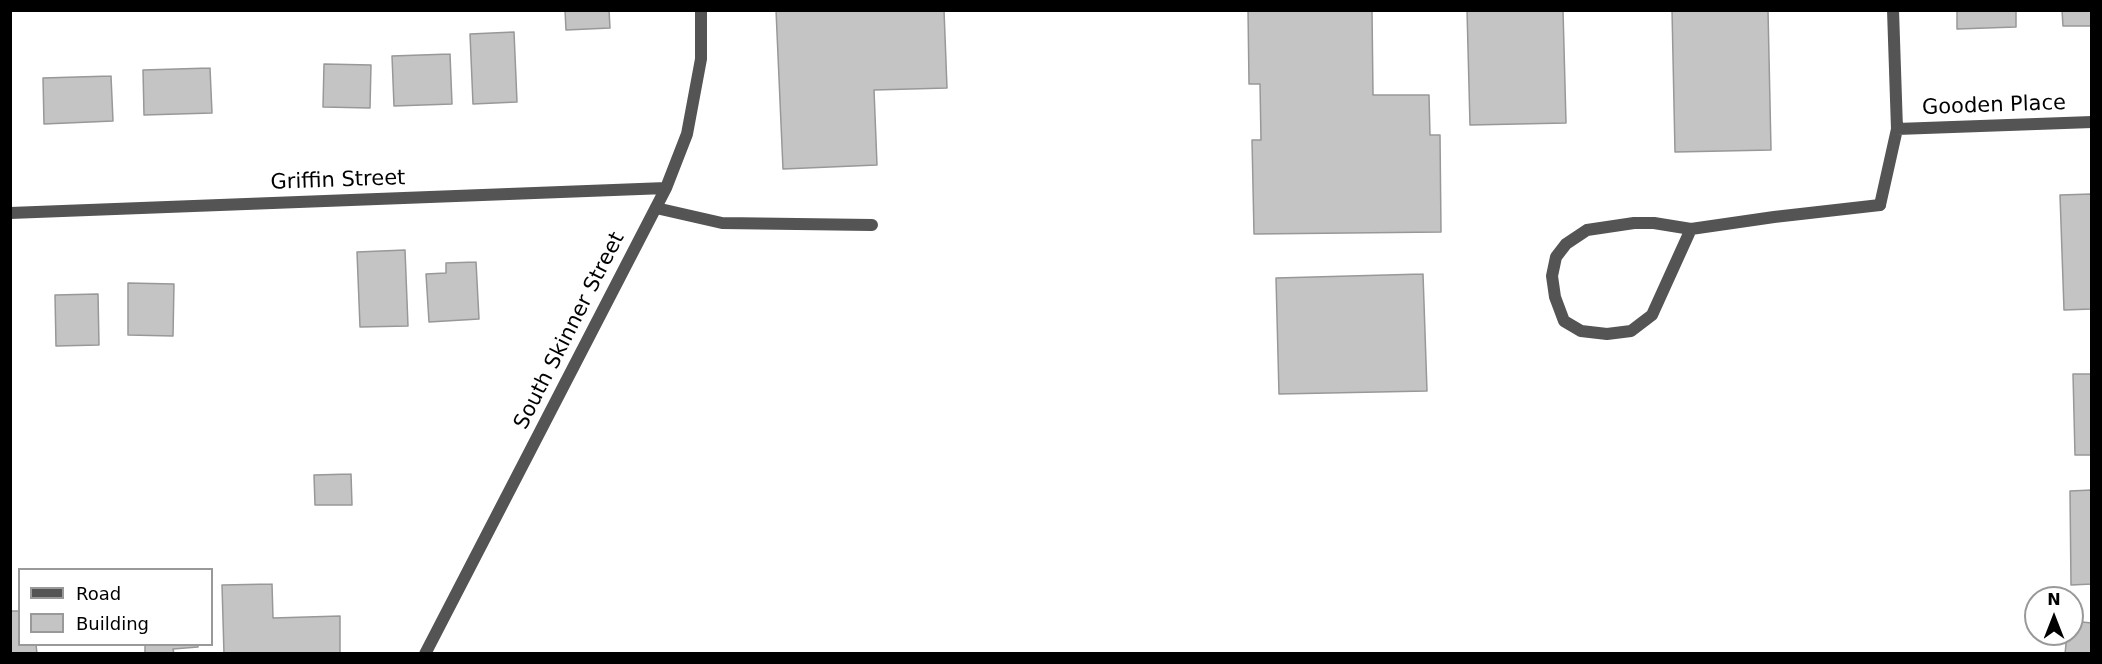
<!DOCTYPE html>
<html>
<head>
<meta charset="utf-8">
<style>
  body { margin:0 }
  #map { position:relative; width:2102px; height:664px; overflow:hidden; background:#fff; font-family:"DejaVu Sans",sans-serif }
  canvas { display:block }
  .frame { position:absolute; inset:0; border:12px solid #000; pointer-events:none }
  .legend { position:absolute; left:18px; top:568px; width:195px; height:78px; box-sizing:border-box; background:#fff; border:2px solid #999; margin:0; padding:8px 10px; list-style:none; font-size:18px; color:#000 }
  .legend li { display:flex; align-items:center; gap:12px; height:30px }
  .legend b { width:30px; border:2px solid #999 }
  .north { position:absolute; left:2024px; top:586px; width:60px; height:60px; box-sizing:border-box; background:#fff; border:2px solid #999; border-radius:50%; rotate:0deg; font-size:16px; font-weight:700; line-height:24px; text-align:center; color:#000 }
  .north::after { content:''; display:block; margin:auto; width:21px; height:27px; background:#000; clip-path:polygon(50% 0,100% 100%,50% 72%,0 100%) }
</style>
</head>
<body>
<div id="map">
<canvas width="2102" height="664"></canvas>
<div class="frame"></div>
<ul class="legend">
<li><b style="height:8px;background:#545454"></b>Road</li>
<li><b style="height:16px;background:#c4c4c4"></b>Building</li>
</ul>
<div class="north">N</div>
</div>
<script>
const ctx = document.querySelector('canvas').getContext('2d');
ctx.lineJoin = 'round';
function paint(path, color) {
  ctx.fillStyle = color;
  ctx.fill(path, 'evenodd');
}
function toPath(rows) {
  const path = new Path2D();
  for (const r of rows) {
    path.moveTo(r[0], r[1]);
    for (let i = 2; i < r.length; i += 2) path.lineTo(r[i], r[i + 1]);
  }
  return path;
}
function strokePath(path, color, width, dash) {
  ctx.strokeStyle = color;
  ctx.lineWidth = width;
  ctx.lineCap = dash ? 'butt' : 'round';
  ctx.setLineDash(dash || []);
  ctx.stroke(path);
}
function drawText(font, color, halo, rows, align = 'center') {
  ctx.font = font + ' "DejaVu Sans",sans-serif';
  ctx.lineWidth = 5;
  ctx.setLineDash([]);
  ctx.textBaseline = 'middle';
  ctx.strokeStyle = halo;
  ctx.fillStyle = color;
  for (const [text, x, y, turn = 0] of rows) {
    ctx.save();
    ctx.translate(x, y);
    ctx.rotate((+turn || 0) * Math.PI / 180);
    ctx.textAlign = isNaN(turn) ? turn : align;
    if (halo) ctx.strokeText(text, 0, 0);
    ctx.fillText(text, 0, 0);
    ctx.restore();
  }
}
const building = toPath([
  [565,10,609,10,610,28,566,30,565,10],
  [776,10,944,10,947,88,874,90,877,165,783,169,776,10],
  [1248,10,1372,10,1373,95,1429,95,1430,135,1440,135,1441,232,1254,234,1252,140,1261,140,1260,84,1249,84,1248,10],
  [1467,10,1563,10,1566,123,1470,125,1467,10],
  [1672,10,1768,10,1771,150,1675,152,1672,10],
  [1957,10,2016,10,2016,27,1957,29,1957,10],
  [2062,10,2092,10,2092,26,2063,26,2062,10],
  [514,32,517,102,473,104,470,34,514,32],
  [450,54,452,104,394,106,392,56,450,54],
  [324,64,371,65,370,108,323,107,324,64],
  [210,68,212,113,144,115,143,70,210,68],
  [111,76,113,121,44,124,43,78,111,76],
  [2092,194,2092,309,2064,310,2060,195,2092,194],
  [405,250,408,326,360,327,357,252,405,250],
  [476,262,479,319,429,322,426,274,446,273,446,263,476,262],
  [1423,274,1427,391,1279,394,1276,278,1423,274],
  [128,283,174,284,173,336,128,335,128,283],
  [98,294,99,345,56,346,55,295,98,294],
  [2073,374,2092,374,2092,455,2075,455,2073,374],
  [351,474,352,505,315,505,314,475,351,474],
  [2092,490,2092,584,2071,585,2070,491,2092,490],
  [272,584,273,618,340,616,340,654,224,654,222,585,272,584],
  [10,611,20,611,20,644,36,644,37,654,11,654,10,611],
  [2072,621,2092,623,2092,654,2065,654,2067,634,2072,634,2072,621],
  [145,644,198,644,198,647,173,649,174,654,145,654,145,644]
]);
paint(building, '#c4c4c4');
strokePath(building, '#989898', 1.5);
strokePath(toPath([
  [656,208,722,223,872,225],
  [1691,229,1654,223,1634,223,1587,230,1566,244,1556,257,1552,276,1555,297,1564,321,1581,331,1607,334,1631,331,1652,315,1691,229,1774,217,1880,205]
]), '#545454', 12);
strokePath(toPath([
  [1897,129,2092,122],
  [1880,205,1897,129,1893,10],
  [10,213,666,188],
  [425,654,666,188,687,134,701,59,701,10]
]), '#545454', 12);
drawText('21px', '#000', '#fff', [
  ["Gooden Place",1994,106,-2],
  ["Griffin Street",338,181,-2],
  ["South Skinner Street",570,331,-63]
]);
</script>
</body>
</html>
